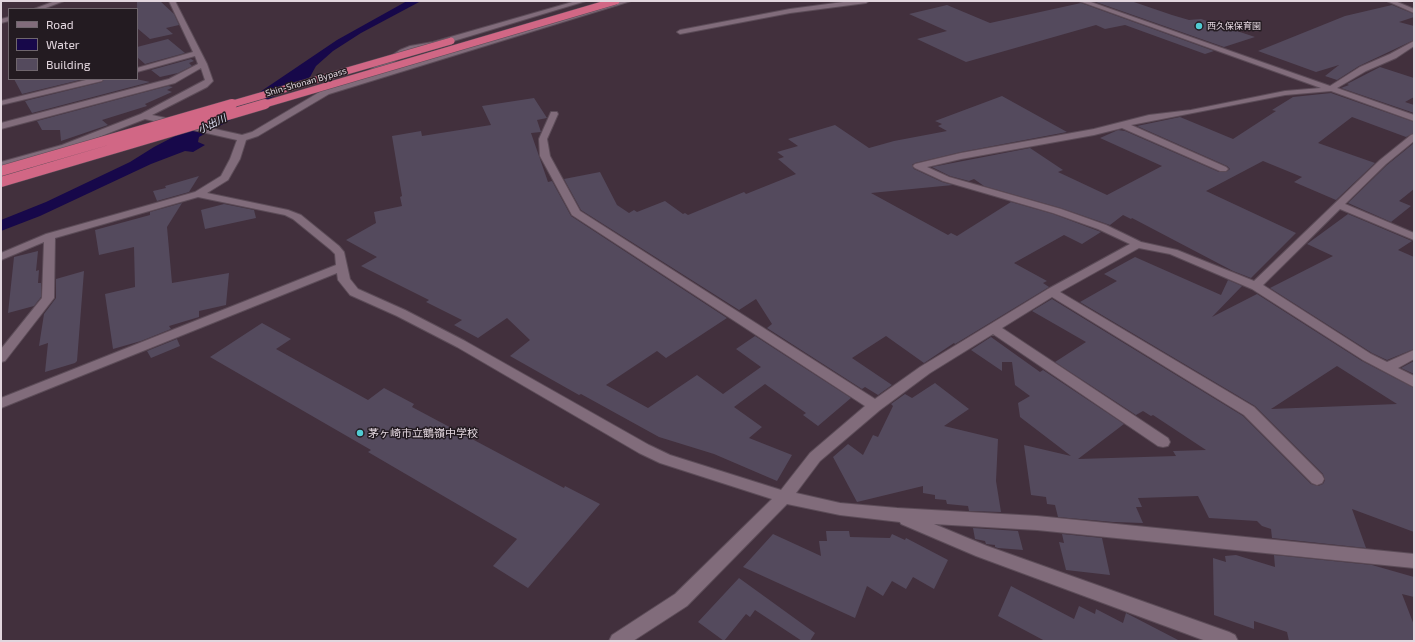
<!DOCTYPE html>
<html>
<head>
<meta charset="utf-8">
<style>
  body { margin:0 }
  #map { position:relative; width:1415px; height:642px; overflow:hidden; background:#42303d; font-family:"Exo 2",sans-serif }
  canvas { display:block }
  .frame { position:absolute; inset:0; border:2px solid #e2d6de; pointer-events:none }
  .legend { position:absolute; left:8px; top:8px; width:130px; height:72px; box-sizing:border-box; background:#231b21; border:1px solid #6f666d; margin:0; padding:5px 7px; list-style:none; font-size:12px; color:#e2d6de }
  .legend li { display:flex; align-items:center; gap:8px; height:20px }
  .legend b { width:20px; border:1px solid #6f666d }
</style>
</head>
<body>
<div id="map">
<canvas width="1415" height="642"></canvas>
<div class="frame"></div>
<ul class="legend">
<li><b style="height:5px;background:#816c7b"></b>Road</li>
<li><b style="height:11px;background:#17084a"></b>Water</li>
<li><b style="height:11px;background:#544a5d"></b>Building</li>
</ul>
</div>
<script>
const ctx = document.querySelector('canvas').getContext('2d');
ctx.lineJoin = 'round';
function paint(path, color) {
  ctx.fillStyle = color;
  ctx.fill(path, 'evenodd');
}
function toPath(rows) {
  const path = new Path2D();
  for (const r of rows) {
    path.moveTo(r[0], r[1]);
    for (let i = 2; i < r.length; i += 2) path.lineTo(r[i], r[i + 1]);
  }
  return path;
}
function strokePath(path, color, width, dash) {
  ctx.strokeStyle = color;
  ctx.lineWidth = width;
  ctx.lineCap = dash ? 'butt' : 'round';
  ctx.setLineDash(dash || []);
  ctx.stroke(path);
}
function drawText(font, color, halo, rows, align = 'center') {
  ctx.font = font + ' "Exo 2","Noto Sans JP",sans-serif';
  ctx.lineWidth = 3;
  ctx.setLineDash([]);
  ctx.textBaseline = 'middle';
  ctx.strokeStyle = halo;
  ctx.fillStyle = color;
  for (const [text, x, y, turn = 0] of rows) {
    ctx.save();
    ctx.translate(x, y);
    ctx.rotate((+turn || 0) * Math.PI / 180);
    ctx.textAlign = isNaN(turn) ? turn : align;
    if (halo) ctx.strokeText(text, 0, 0);
    ctx.fillText(text, 0, 0);
    ctx.restore();
  }
}
paint(toPath([
  [407,1,421,1,361,33,333,51,316,66,310,77,199,137,198,142,205,145,193,152,185,151,151,164,40,216,1,231,1,220,46,202,130,162,154,147,260,92,337,40]
]), '#17084a');
paint(toPath([
  [137,1,160,1,174,14,179,25,166,28,173,34,150,39,137,28],
  [1093,1,1131,1,1172,15,1189,20,1201,19,1255,37,1224,47],
  [1081,3,1214,51,1205,54,1125,25,1105,29,1096,25,966,62,917,39,947,31,909,14,947,5,990,23],
  [1392,5,1414,14,1414,17,1399,22,1414,26,1414,40,1359,66,1337,80,1325,76,1339,65,1316,72,1258,51,1345,16],
  [168,39,185,53,145,64,137,57,137,47],
  [191,59,194,61,189,63,192,66,178,73,160,77,151,70],
  [1380,67,1414,78,1414,97,1405,102,1414,105,1414,113,1341,88,1349,85,1347,84],
  [14,79,84,79,22,94],
  [104,79,136,79,150,82,32,113,25,101,102,82],
  [168,86,173,87,167,90,172,92,145,104,147,106,102,120,108,125,61,141,60,130,42,130,37,121],
  [1331,93,1414,122,1414,133,1406,137,1352,117,1318,143,1375,163,1336,200,1294,182,1302,177,1263,161,1206,191,1296,233,1251,278,1233,271,1132,218,1131,219,1123,215,1110,225,1061,208,984,186,974,179,969,181,950,176,932,167,1030,148,1063,170,1058,172,1107,195,1162,166,1100,138,1118,130,1125,131,1219,172,1226,172,1230,169,1227,166,1137,126,1180,117,1233,139,1276,111,1272,110,1293,97],
  [1002,96,1067,132,961,152,915,163,912,165,914,169,942,182,953,185,871,193,948,235,951,233,957,236,1011,202,1053,214,1101,232,1082,244,1064,235,1014,263,1047,281,1043,283,1049,287,955,344,954,343,924,363,886,336,852,358,892,385,878,395,865,387,862,389,767,328,772,324,756,299,739,310,581,210,564,179,600,172,617,205,629,213,634,210,637,212,665,201,683,214,685,213,688,215,744,192,746,194,796,174,778,159,784,157,777,152,798,146,788,139,835,125,869,148,894,141,947,131,938,126,942,124,935,121],
  [534,98,547,118,537,120,541,132,531,133,548,182,552,181,571,216,727,318,666,358,657,351,606,385,648,408,697,375,723,394,761,367,736,349,755,336,851,398,818,426,803,415,806,413,765,384,734,407,762,427,749,438,792,455,777,481,714,454,659,437,581,394,579,395,510,356,530,340,507,318,478,338,454,325,462,320,426,302,429,300,361,266,377,257,346,240,376,223,374,212,402,206,400,197,402,196,392,136,421,131,422,136,491,125,482,106],
  [1414,143,1414,189,1399,201,1411,206,1391,222,1348,203,1387,165],
  [199,176,189,192,157,201,153,191,166,188,165,186],
  [182,203,167,227,172,283,229,273,226,305,199,311,199,317,169,326,171,329,141,341,113,349,105,294,135,287,134,247,99,255,95,230,150,215,150,212],
  [224,204,254,210,256,218,205,229,201,210],
  [1348,214,1412,241,1398,250,1414,257,1414,349,1387,360,1372,353,1270,288,1333,256,1307,244],
  [38,251,36,271,39,270,38,283,41,283,41,297,34,306,8,313,14,257],
  [1135,257,1221,295,1228,280,1242,286,1212,317,1257,294,1362,361,1414,388,1414,532,1352,509,1366,548,1272,538,1271,529,1262,526,1257,521,1209,518,1198,496,1138,498,1142,507,1136,507,1143,523,1113,522,1058,517,1055,505,1047,504,1046,497,1031,495,1024,445,1071,456,1020,417,1018,403,1030,396,1015,385,1012,362,1002,362,1002,371,971,350,991,337,1040,372,1043,370,1124,424,1078,459,1176,456,1173,451,1206,450,1153,415,1151,416,1143,411,1136,415,1055,362,1086,342,1032,311,1052,299,1243,416,1311,484,1318,486,1323,484,1325,480,1323,474,1255,406,1080,302,1117,281,1104,274],
  [1337,366,1397,404,1271,409],
  [84,271,77,361,75,363,45,372,48,343,39,346,44,314,56,298,56,279],
  [262,323,291,339,276,349,368,400,384,388,414,404,412,407,564,488,565,486,600,504,528,588,493,566,517,539,368,452,371,450,210,357],
  [177,339,180,346,151,358,147,351],
  [1414,361,1414,374,1401,368],
  [935,383,969,409,944,426,998,439,996,481,1001,512,969,511,968,506,947,504,946,500,935,499,935,495,923,493,923,486,857,502,833,457,848,444,863,455,873,435,878,437,893,406,891,404,905,394,912,398],
  [973,528,1018,531,1023,550,998,548,995,547,995,545,986,544,985,541,975,539],
  [826,531,849,531,850,537,890,538,892,534,905,540,906,538,948,560,934,589,913,577,906,589,892,581,883,596,867,586,855,618,743,567,773,534,821,556,819,541,827,541],
  [1062,534,1102,538,1110,575,1066,570,1059,542,1064,543],
  [1236,555,1275,567,1274,555,1372,565,1414,577,1414,597,1402,594,1414,625,1414,641,1289,641,1287,632,1254,621,1254,629,1214,615,1213,558,1226,562,1225,556],
  [739,578,815,633,810,641,802,641,755,610,750,617,746,614,724,641,698,622],
  [1011,586,1074,619,1079,606,1095,614,1096,609,1123,623,1126,613,1180,641,1045,641,998,616]
]), '#544a5d');
const minor = toPath([
  [55,1,64,1,43,9,34,9,55,1],
  [169,1,175,1,207,64,213,81,207,87,152,115,242,135,252,132,323,90,369,76,366,74,367,72,400,50,410,46,433,42,576,1,586,1,437,46,415,50,406,54,375,74,621,1,631,1,329,94,258,136,246,140,240,159,228,180,207,193,288,210,301,215,339,246,344,252,350,279,358,289,405,310,465,341,649,445,670,455,781,490,810,453,865,406,572,215,540,156,539,139,551,112,557,112,558,114,547,139,550,156,580,211,875,399,920,367,989,325,1048,289,1130,244,1098,229,1053,213,943,181,915,168,913,166,915,164,961,153,1094,129,1149,115,1191,110,1285,91,1321,88,1079,1,1088,1,1330,86,1360,67,1390,54,1414,41,1414,46,1396,58,1366,71,1337,88,1414,115,1414,121,1331,91,1285,95,1131,125,1226,167,1228,169,1226,171,1220,171,1122,128,1094,135,961,159,927,167,949,177,1061,209,1106,225,1141,242,1177,250,1254,281,1380,160,1411,135,1414,134,1414,141,1386,164,1345,204,1414,233,1414,240,1340,209,1263,285,1371,354,1387,362,1414,350,1414,359,1398,368,1414,376,1414,387,1363,360,1252,289,1170,254,1139,248,1060,292,1254,407,1322,475,1324,479,1322,483,1317,485,1312,483,1244,415,1052,297,1002,328,1168,438,1170,442,1168,446,1163,447,1158,446,993,334,930,373,880,410,820,461,796,493,840,503,897,508,1037,516,1414,554,1414,568,1037,530,934,524,987,546,1229,632,1235,635,1238,641,1206,641,976,556,901,524,900,522,840,515,787,504,687,606,633,641,609,641,612,635,675,594,772,499,660,463,639,453,457,347,397,316,350,295,338,280,337,273,1,408,1,398,336,265,335,254,331,250,293,219,285,215,198,197,55,238,54,298,5,361,1,362,1,349,42,298,44,242,1,260,1,253,46,234,195,192,221,176,230,159,237,140,145,119,68,149,1,168,1,162,62,145,141,114,205,80,201,68,175,83,1,129,1,123,169,79,198,64,195,56,137,72,137,68,193,52,169,1],
  [851,1,869,1,866,3,790,13,680,34,677,32,680,30,790,9,851,1],
  [1387,1,1395,1,1414,9,1414,13,1387,1],
  [9,17,9,21,1,23,1,19,9,17],
  [90,79,103,79,102,81,1,105,1,101,90,79]
]);
strokePath(minor, '#5c4c58', 2);
paint(minor, '#816c7b');
const motorwayBridgeFar1 = toPath([
  [229,105,451,41],
  [262,105,616,1]
]);
const motorwayBridge = toPath([
  [1,171,232,104],
  [1,182,265,104]
]);
strokePath(motorwayBridgeFar1, '#5c4c58', 8, []);
strokePath(motorwayBridge, '#5c4c58', 11, []);
strokePath(motorwayBridgeFar1, '#d16785', 7);
strokePath(motorwayBridge, '#d16785', 10);
for (const [x, y, r, color] of [
  [1199,26,4,"#51ccd3"],
  [360,433,4,"#51ccd3"]
]) {
  const dot = new Path2D();
  dot.arc(x, y, r, 0, 2 * Math.PI);
  ctx.fillStyle = color;
  ctx.fill(dot);
  strokePath(dot, '#231b21', 1.5);
}
drawText('9px', '#e2d6de', '#231b21', [
  ["西久保保育園",1207,26]
], 'left');
drawText('9px', '#e2d6de', '#231b21', [
  ["Shin-Shonan Bypass",306,82,-16]
]);
drawText('italic 10px', '#dfe1f5', '#231b21', [
  ["小出川",212,124,-26]
]);
drawText('11px', '#e2d6de', '#231b21', [
  ["茅ヶ崎市立鶴嶺中学校",368,433]
], 'left');
</script>
</body>
</html>
